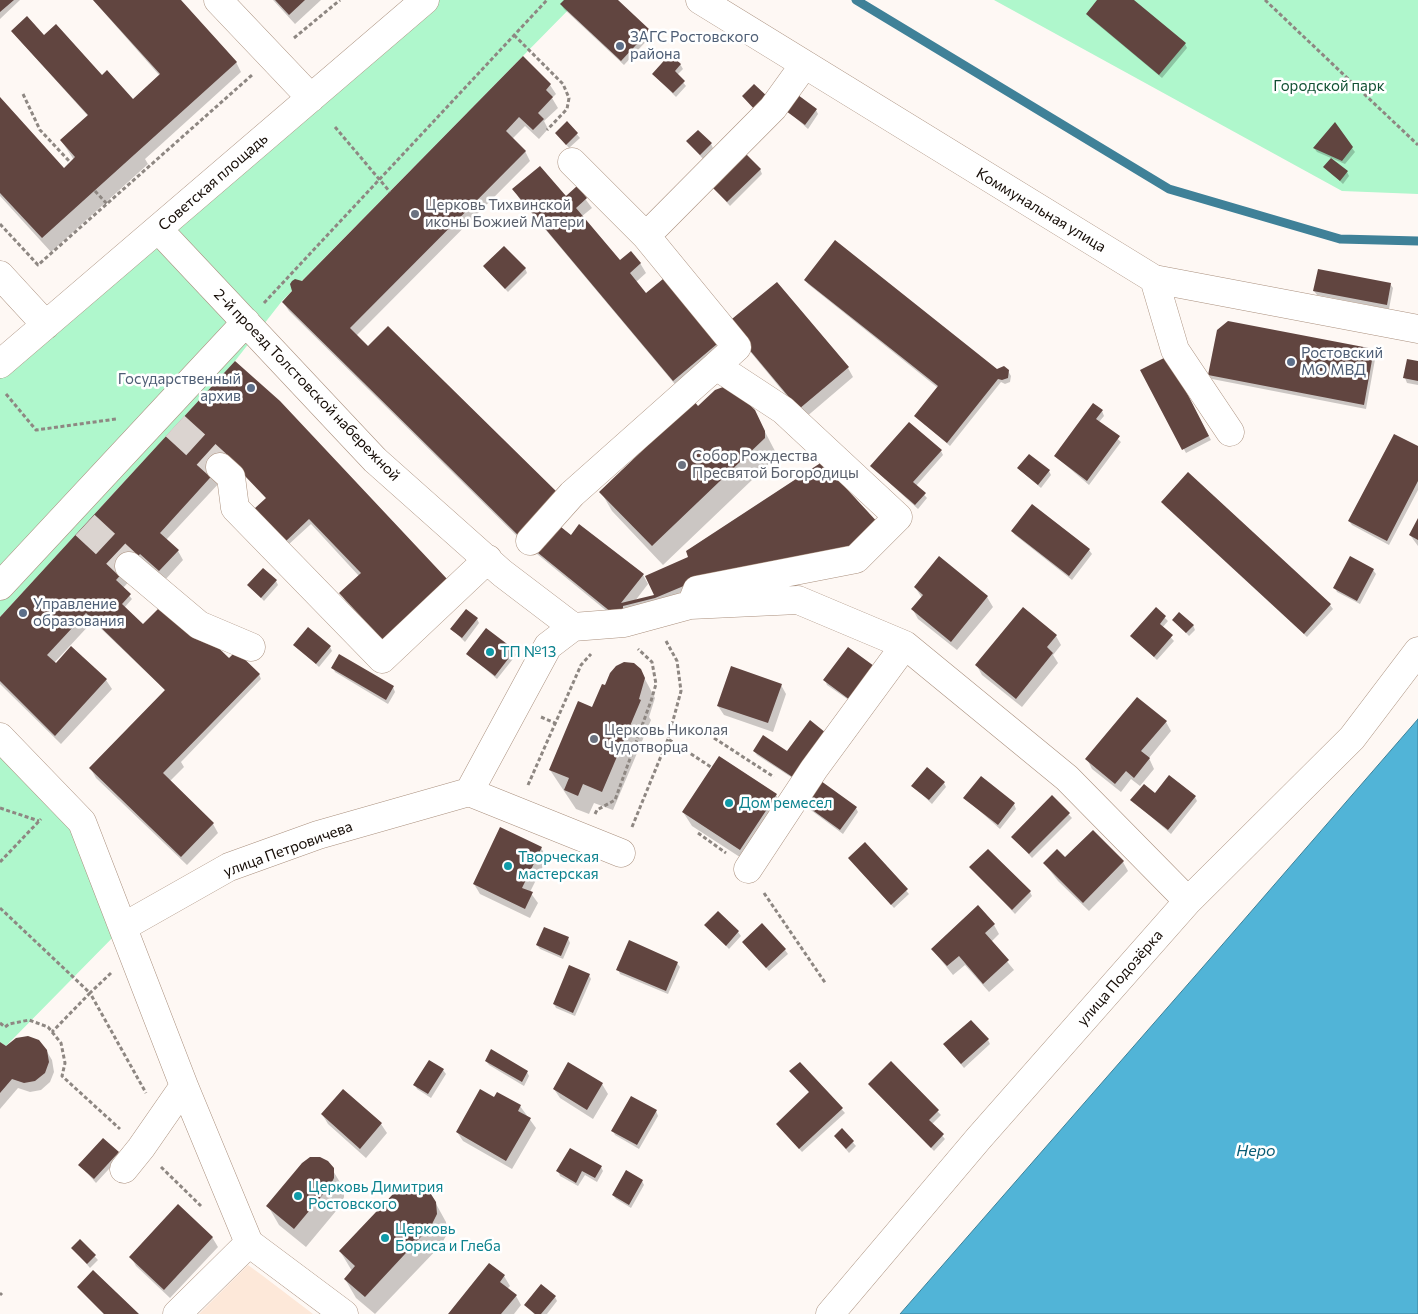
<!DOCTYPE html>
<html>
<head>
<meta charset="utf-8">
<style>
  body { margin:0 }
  canvas { display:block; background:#fef8f4 }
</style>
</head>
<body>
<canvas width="1418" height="1314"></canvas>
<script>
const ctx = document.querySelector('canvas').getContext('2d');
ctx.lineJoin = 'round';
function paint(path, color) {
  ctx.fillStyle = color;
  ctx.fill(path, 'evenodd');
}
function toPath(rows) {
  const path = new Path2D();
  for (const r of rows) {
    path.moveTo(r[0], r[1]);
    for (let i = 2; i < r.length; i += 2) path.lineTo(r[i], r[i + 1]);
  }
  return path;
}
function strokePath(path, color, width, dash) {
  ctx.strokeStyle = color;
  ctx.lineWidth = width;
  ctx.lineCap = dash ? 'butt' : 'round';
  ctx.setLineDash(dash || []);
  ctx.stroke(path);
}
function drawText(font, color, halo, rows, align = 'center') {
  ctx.font = font + ' Commissioner,sans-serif';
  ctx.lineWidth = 5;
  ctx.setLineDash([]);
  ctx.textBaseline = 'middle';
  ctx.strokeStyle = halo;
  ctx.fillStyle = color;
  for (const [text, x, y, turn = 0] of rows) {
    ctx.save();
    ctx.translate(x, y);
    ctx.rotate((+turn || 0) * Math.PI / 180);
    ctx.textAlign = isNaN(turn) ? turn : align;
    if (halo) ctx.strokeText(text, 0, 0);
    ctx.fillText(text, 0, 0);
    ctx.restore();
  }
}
paint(toPath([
  [248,1265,263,1276,313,1314,199,1314]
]), '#fde8d9');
paint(toPath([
  [425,0,578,0,282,301,235,361,0,617,0,364],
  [994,0,1418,0,1418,194,1342,191],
  [0,737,82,822,123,927,6,1046,0,1042]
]), '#aff7cc');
const water = toPath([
  [1418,719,1418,1314,900,1314,1216,952,1418,719]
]);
paint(water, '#51b4d7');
strokePath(water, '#3f8198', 1);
paint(toPath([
  [0,0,20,0,0,19],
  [93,0,180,0,236,62,241,72,145,159,148,164,51,252,0,196,0,99,64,170,74,160,61,140,88,116,15,35,44,37,133,101,160,76],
  [273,0,321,0,295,24],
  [566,0,616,0,652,35,624,65,564,9,561,4],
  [1099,0,1132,0,1185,44,1187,48,1162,78,1090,18,1087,14],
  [523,58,550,85,556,94,552,98,558,108,544,121,548,129,539,139,525,126,512,139,525,151,530,161,356,336,529,542,571,537,643,575,648,584,635,601,656,596,647,576,698,585,658,602,614,617,526,545,289,311,283,302],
  [680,64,683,69,677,75,686,86,676,97,653,74],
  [816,110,818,114,808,129,788,111],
  [567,123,580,138,569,148,556,133],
  [688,142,711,144,713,148,703,159],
  [1314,148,1352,148,1355,152,1345,164,1317,152],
  [1325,167,1347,172,1349,176,1343,184],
  [760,169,762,174,730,206,713,187],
  [577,188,592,208,581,217,619,262,640,263,646,273,636,282,646,294,728,349,679,389,519,198,514,189,565,197],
  [484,267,525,268,527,273,508,292],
  [805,280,998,371,1008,371,1011,376,1010,382,1005,384,1001,382,950,446,915,416,938,388,808,284],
  [1390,284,1393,288,1389,309,1317,295,1314,291],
  [734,332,848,368,853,377,805,418],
  [1374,350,1376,354,1366,409,1212,379,1209,375],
  [1167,357,1211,440,1186,453,1142,371],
  [236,362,447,580,392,653,349,608,341,593,359,576,311,524,288,545,267,499,235,466,166,540,178,551,183,560,165,580,146,563,123,588,132,599,124,608,143,626,201,643,259,674,261,679,181,762,184,767,169,782,213,824,218,833,187,865,96,778,91,769,166,691,93,621,54,663,106,680,112,689,61,744,0,684,0,619],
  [1418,363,1418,385,1407,383,1405,378],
  [698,408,754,411,775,451,775,458,663,565,612,511,601,492],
  [1102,411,1104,416,1099,422,1121,442,1089,485,1055,456],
  [1418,448,1418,490,1389,545,1352,525,1349,521],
  [941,451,943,455,916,486,927,498,918,509,871,466],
  [1019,469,1049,471,1051,475,1041,488],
  [1188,474,1330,605,1333,609,1307,637,1165,506,1162,502],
  [1032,506,1089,550,1092,554,1072,580,1015,535,1012,531],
  [1418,521,1418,546,1410,535],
  [939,558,987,597,993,607,957,650,918,619,913,610,922,598,915,587],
  [1373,570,1376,574,1360,604,1337,592,1335,588],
  [276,581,278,585,264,601,249,585],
  [1156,609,1168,621,1162,628,1174,641,1157,660,1132,636],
  [477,619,479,623,465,642,452,629],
  [1174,620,1193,625,1195,630,1189,636],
  [1056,636,1061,645,1053,655,1058,663,1022,707,982,675,977,666],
  [295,645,330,647,332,651,319,667],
  [848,649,853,703,827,685,825,680],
  [514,651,516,655,497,679,468,654],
  [333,668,393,687,395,692,388,704,335,672],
  [640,670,655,698,649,717,651,720,613,810,594,803,589,814,576,809,550,770,593,709,606,687],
  [781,685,786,694,773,732,724,715,718,706],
  [1166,722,1171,731,1149,758,1154,769,1140,786,1131,779,1121,792,1092,769,1087,759],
  [763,737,797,781,757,755,754,751],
  [944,783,946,787,932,804,913,786],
  [1155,794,1195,797,1197,801,1171,834,1132,800],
  [776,795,784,809,749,863,692,826,683,812],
  [1052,797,1072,818,1032,858,1013,837],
  [965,798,1014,804,1016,809,1000,829],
  [805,804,856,808,858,812,843,834,808,808],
  [865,844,909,894,894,908,849,858],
  [541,848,547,858,530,892,538,903,530,918,480,894,474,884],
  [1064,858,1123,862,1128,871,1089,911,1058,881,1045,864],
  [971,867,1030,892,1032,896,1015,914],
  [706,925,738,932,741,936,729,949],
  [994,925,999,934,991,942,1014,970,989,992,965,965,953,975,932,949],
  [568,938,570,943,563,959,540,949,537,945],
  [746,946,785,950,788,954,769,971],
  [677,963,680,967,668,994,620,974,618,969],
  [589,975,591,979,575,1016,556,1008,554,1004],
  [988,1040,990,1044,964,1068,948,1049],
  [0,1043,6,1048,46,1050,52,1060,54,1072,50,1082,41,1090,30,1092,18,1088,0,1109],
  [486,1061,527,1072,529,1076,524,1086,489,1065],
  [800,1063,845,1113,802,1152,777,1124,810,1093,791,1072],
  [891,1063,941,1115,932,1124,945,1139,934,1151,869,1084],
  [443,1070,446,1074,431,1098,417,1089,415,1085],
  [602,1084,608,1094,593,1119,560,1098,554,1089],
  [343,1091,381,1124,387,1133,366,1158,328,1124,322,1114],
  [520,1106,536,1128,512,1169,463,1141,457,1132],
  [656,1111,658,1116,639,1149,615,1135,613,1131],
  [842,1130,856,1146,849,1153,835,1136],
  [118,1153,120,1157,96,1183,80,1165],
  [601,1167,603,1171,597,1182,585,1175,578,1186,560,1176,558,1171],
  [332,1169,344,1189,344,1197,341,1205,306,1247,279,1225,268,1206],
  [642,1181,644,1185,631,1208,616,1199,613,1195],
  [435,1202,446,1222,447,1234,441,1245,375,1314,356,1298,345,1279,352,1271,340,1251],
  [212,1237,218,1247,170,1298,136,1266,131,1257],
  [80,1241,98,1260,90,1268,73,1248],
  [489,1264,504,1276,510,1286,507,1289,516,1296,521,1305,514,1314,449,1314],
  [78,1287,137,1314,104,1314],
  [555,1297,557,1301,547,1314,534,1314,526,1305]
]), '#0003');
strokePath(toPath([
  [856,0,1169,189,1340,239,1418,241]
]), '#3f8198', 9);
paint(toPath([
  [0,0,14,0,0,12],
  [93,0,181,0,237,62,42,238,0,193,0,97,64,168,75,157,60,140,88,115,11,31,27,16,44,35,56,24,102,75,107,70,133,99,160,74],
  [275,0,305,0,289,15],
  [564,0,618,0,650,30,621,61,560,4],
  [1097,0,1134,0,1186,43,1159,75,1086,14],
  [670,54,681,64,675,71,685,81,673,93,652,74],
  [523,56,551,84,546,90,553,97,538,113,544,119,533,130,519,117,506,131,526,151,350,328,368,346,388,326,560,495,556,523,571,535,579,524,644,574,621,603,654,595,645,576,688,557,686,551,822,462,880,525,851,552,698,580,655,598,623,606,623,609,611,612,527,544,282,302,292,291,290,284,292,281,295,279,302,281],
  [754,84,769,98,756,111,742,96],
  [798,95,817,109,805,125,786,111],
  [567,121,578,133,566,145,555,133],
  [1335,122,1353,147,1342,161,1313,148],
  [698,130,712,143,700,155,686,141],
  [745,153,761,169,727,202,712,187],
  [1331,158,1348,171,1340,181,1323,167],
  [540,166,566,196,577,186,587,198,576,208,620,260,631,251,641,263,630,273,646,293,669,274,723,339,673,381,512,189],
  [835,240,997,369,1004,366,1009,370,1008,378,1002,380,998,379,947,443,914,416,938,386,804,280],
  [504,246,526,268,505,289,483,266],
  [1318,269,1391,283,1387,305,1313,291],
  [777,282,849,367,799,409,727,323],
  [1228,321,1374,349,1364,405,1208,375,1217,330],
  [1168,356,1209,436,1182,450,1140,370],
  [1407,359,1418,361,1418,381,1403,378],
  [235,361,280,401,448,580,383,640,339,593,361,573,309,519,285,542,254,509,266,498,228,458,160,533,179,550,159,571,140,554,116,580,131,594,122,604,143,624,163,604,201,641,206,636,229,658,236,651,260,674,163,773,214,823,181,857,89,768,165,690,86,613,47,655,56,663,71,646,107,679,55,736,0,681,0,617],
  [723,387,743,398,755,410,765,431,765,438,652,546,599,492,694,401,698,406,715,390],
  [1093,403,1103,410,1096,419,1120,436,1087,481,1054,456],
  [909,422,942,450,913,482,926,493,915,505,870,466],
  [1394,434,1418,446,1418,481,1387,541,1348,521],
  [1029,454,1050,470,1038,485,1017,468],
  [1188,472,1331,604,1304,634,1161,502],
  [1032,504,1090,549,1069,576,1011,531],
  [1418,518,1418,540,1409,535],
  [939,556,988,596,951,642,911,609,923,595,914,587],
  [1350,556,1374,569,1357,601,1333,588],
  [263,568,277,580,261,598,247,585],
  [1023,607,1057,635,1047,647,1053,653,1016,699,975,665],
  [1156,607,1166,616,1160,624,1173,635,1154,657,1130,636],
  [466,609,478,618,462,638,450,629],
  [1179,612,1194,625,1186,633,1172,620],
  [308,627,331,646,316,664,293,645],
  [486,628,515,650,495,676,466,654],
  [848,647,874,666,850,700,823,680],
  [339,654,394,686,386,700,331,668],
  [624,662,634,663,641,669,645,678,639,699,641,700,602,792,583,784,578,796,564,790,569,778,549,770,578,701,592,707,602,684,605,685,610,673,616,666],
  [731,666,782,684,768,723,717,706],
  [1137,697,1167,721,1141,751,1150,758,1134,778,1126,771,1115,784,1085,759],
  [810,720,826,733,794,778,753,751,763,735,787,751],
  [719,756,777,794,740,850,682,812],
  [927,767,945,782,929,800,911,786],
  [1169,775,1196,796,1168,830,1130,800,1144,784,1155,793],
  [981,776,1015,803,998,825,963,798],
  [821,781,857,807,840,830,804,804],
  [1052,795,1070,813,1029,854,1011,837],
  [500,827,542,847,522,888,533,892,525,909,473,884],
  [1093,830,1124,861,1083,903,1043,863,1057,849,1065,857],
  [865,842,908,889,891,905,848,858],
  [988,849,1031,891,1012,910,969,867],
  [978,905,995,924,985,933,1009,960,983,984,959,956,947,966,931,949],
  [718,911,739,931,726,946,704,925],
  [762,923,786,949,766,968,742,942],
  [544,927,569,937,561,956,536,945],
  [629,940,678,962,666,991,616,970],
  [569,965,590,974,573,1013,553,1004],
  [971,1020,989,1039,961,1064,943,1044],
  [28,1036,39,1040,47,1050,49,1062,45,1073,35,1081,24,1083,12,1079,0,1093,0,1042,6,1046,16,1038],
  [491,1049,528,1071,522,1082,485,1061],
  [429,1060,444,1069,428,1094,413,1085],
  [891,1061,939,1110,929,1120,944,1134,931,1148,868,1084],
  [568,1062,603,1083,587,1110,553,1089],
  [800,1062,843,1108,799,1149,776,1124,809,1092,789,1071],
  [343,1089,382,1123,360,1149,321,1114],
  [480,1089,494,1097,497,1092,521,1105,518,1111,531,1118,506,1161,456,1132],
  [631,1096,657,1110,637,1145,611,1131],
  [842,1128,854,1141,846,1149,834,1136],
  [103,1138,119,1152,94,1179,78,1165],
  [570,1148,602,1166,595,1178,582,1171,576,1183,556,1171],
  [310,1157,320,1157,328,1161,334,1168,334,1178,330,1186,294,1229,266,1206,302,1163],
  [626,1170,643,1180,629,1205,612,1195],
  [417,1185,429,1191,436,1202,437,1214,431,1226,365,1297,344,1279,355,1266,339,1251,394,1193,405,1186],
  [178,1204,213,1237,164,1290,129,1257],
  [80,1239,96,1255,87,1264,71,1248],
  [489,1263,505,1275,500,1282,517,1295,501,1314,448,1314],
  [93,1270,139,1314,104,1314,77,1287],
  [541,1284,556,1296,541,1314,535,1314,524,1305]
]), '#614540');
strokePath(toPath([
  [175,426,220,467],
  [85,525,129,566]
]), '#dbd4d0', 28, [28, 14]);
const minor = toPath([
  [218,0,311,98],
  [700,0,1154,279,1418,329],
  [572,162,646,236,737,347,716,366,783,410,898,517,856,559,702,589,697,590,693,600],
  [158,229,375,460,502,573,573,627,624,623,690,605,798,600,905,645,1067,778,1188,901],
  [646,236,773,108,804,65],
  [0,275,46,325],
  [1154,279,1175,350,1230,432],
  [0,364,425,0],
  [220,467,231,477,235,508,382,659,488,559],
  [530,541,572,494,716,366],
  [129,566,199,625,251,647],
  [0,586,246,322],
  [0,737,82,822,184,1086,249,1243,177,1314],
  [469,792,548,646,573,627],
  [748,869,814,769,905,645],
  [123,927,229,867,318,835,469,792,621,853],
  [124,1169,141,1148,184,1086],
  [249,1243,344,1314],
  [830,1314,979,1138,1188,901,1352,738,1418,651]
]);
strokePath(minor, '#aa907e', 29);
strokePath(toPath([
  [1265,0,1418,145],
  [514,35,563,84,569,98,567,109,547,130],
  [294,38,340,0],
  [23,94,40,130,70,162],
  [335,127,390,192],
  [95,191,107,204],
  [0,224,38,265,252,75],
  [264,303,547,0],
  [6,394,36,430,116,419],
  [666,641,677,661,681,691,668,739,711,767],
  [541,717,555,723],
  [714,738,774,777],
  [528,785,581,665,591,654],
  [0,808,39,821],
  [595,814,597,810,615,800,651,701,656,684,652,662,638,649],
  [632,827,668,739],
  [698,833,726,853],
  [0,862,41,819],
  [764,893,826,984],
  [0,908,90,993,52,1032],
  [111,973,90,993,146,1093],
  [0,1023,5,1027,9,1024,29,1020,48,1027,61,1043,65,1063,62,1076,120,1129],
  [161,1167,201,1206],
  [0,1295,2,1293]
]), '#8e8782', 3, [4, 2.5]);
strokePath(minor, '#fff', 28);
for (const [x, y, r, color] of [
  [620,46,5,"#5c6f8a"],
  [415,214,5,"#6b7280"],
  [1291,362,5,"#5c6f8a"],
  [251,388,5,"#5c6f8a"],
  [682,465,5,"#6b7280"],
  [23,613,5,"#5c6f8a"],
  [490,652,5,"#0f9aa8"],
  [594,739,5,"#6b7280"],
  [729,803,5,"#0f9aa8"],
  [508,866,5,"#0f9aa8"],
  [298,1196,5,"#0f9aa8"],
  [385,1238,5,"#0f9aa8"]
]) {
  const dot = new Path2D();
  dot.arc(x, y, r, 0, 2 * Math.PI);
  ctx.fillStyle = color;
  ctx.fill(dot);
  strokePath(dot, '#fff', 2);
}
drawText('15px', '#4e5e75', '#fff', [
  ["ЗАГС Ростовского",630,37],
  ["района",630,54],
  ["Ростовский",1301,353],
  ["МО МВД",1301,370],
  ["Государственный",241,379,"right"],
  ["архив",241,396,"right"],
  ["Управление",33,604],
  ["образования",33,621]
], 'left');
drawText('15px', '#115033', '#fff', [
  ["Городской парк",1329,86]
]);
drawText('15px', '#140b05', '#fff', [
  ["Советская площадь",213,182,-41],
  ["Коммунальная улица",1041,210,31],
  ["2-й проезд Толстовской набережной",307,385,46],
  ["улица Петровичева",288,849,-20],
  ["улица Подозёрка",1120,978,-49]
]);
drawText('15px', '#5b616d', '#fff', [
  ["Церковь Тихвинской",425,205],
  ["иконы Божией Матери",425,222],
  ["Собор Рождества",692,456],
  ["Пресвятой Богородицы",692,473],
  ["Церковь Николая",604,730],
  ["Чудотворца",604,747]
], 'left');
drawText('15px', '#0d838f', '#fff', [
  ["ТП №13",500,652],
  ["Дом ремесел",739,803],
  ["Творческая",518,857],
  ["мастерская",518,874],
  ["Церковь Димитрия",308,1187],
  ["Ростовского",308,1204],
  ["Церковь",395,1229],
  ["Бориса и Глеба",395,1246]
], 'left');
drawText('italic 16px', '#0a5d75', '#fff', [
  ["Неро",1256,1151]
]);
</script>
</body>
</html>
